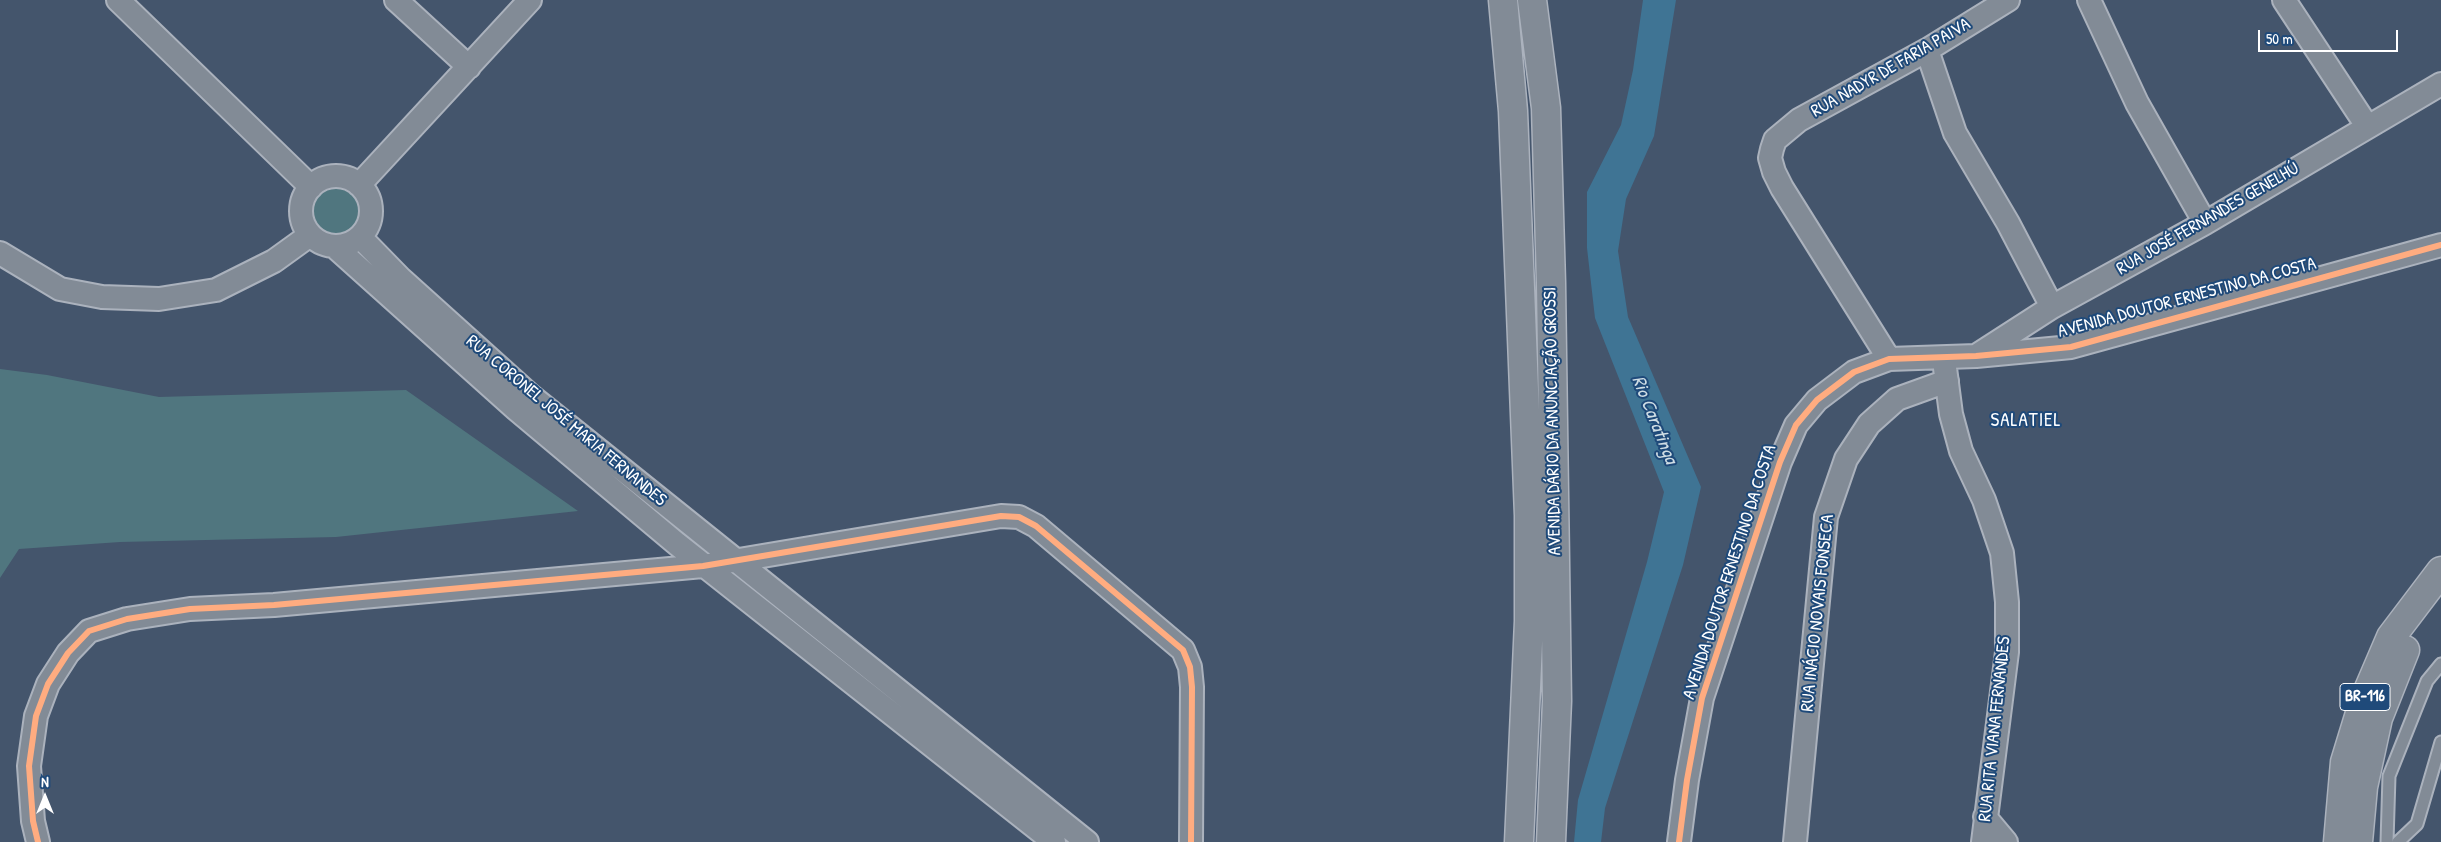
<!DOCTYPE html>
<html>
<head>
<meta charset="utf-8">
<style>
  body { margin:0 }
  #map { position:relative; width:2441px; height:842px; overflow:hidden; background:#44556c; font-family:"Patrick Hand",sans-serif }
  canvas { display:block }
  .north { position:absolute; left:20px; top:772px; width:50px; height:50px; -webkit-text-stroke:4px #1f4a7a; paint-order:stroke; rotate:0deg; font-size:14px; font-weight:700; line-height:20px; text-align:center; color:#fff }
  .north::after { content:''; display:block; margin:auto; width:18px; height:22px; background:#fff; clip-path:polygon(50% 0,100% 100%,50% 72%,0 100%) }
  .scale { position:absolute; left:2258px; top:30px; width:140px; height:22px; box-sizing:border-box; border:2px solid #fff; border-top:0; padding-left:6px; font-size:15px; line-height:18px; white-space:nowrap; color:#fff; -webkit-text-stroke:4px #1f4a7a; paint-order:stroke }
</style>
</head>
<body>
<div id="map">
<canvas width="2441" height="842"></canvas>
<div class="north">N</div>
<div class="scale">50 m</div>
</div>
<script>
const ctx = document.querySelector('canvas').getContext('2d');
ctx.lineJoin = 'round';
function paint(path, color) {
  ctx.fillStyle = color;
  ctx.fill(path, 'evenodd');
}
function toPath(rows) {
  const path = new Path2D();
  for (const r of rows) {
    if (r.length === 3) {
      path.moveTo(r[0] + r[2], r[1]);
      path.arc(r[0], r[1], r[2], 0, 2 * Math.PI);
      continue;
    }
    path.moveTo(r[0], r[1]);
    for (let i = 2; i < r.length; i += 2) path.lineTo(r[i], r[i + 1]);
  }
  return path;
}
function strokePath(path, color, width, dash) {
  ctx.strokeStyle = color;
  ctx.lineWidth = width;
  ctx.lineCap = dash ? 'butt' : 'round';
  ctx.setLineDash(dash || []);
  ctx.stroke(path);
}
function drawText(font, color, halo, rows, align = 'center') {
  ctx.font = font + ' "Patrick Hand",sans-serif';
  ctx.lineWidth = 4;
  ctx.setLineDash([]);
  ctx.textBaseline = 'middle';
  ctx.strokeStyle = halo;
  ctx.fillStyle = color;
  for (const [text, x, y, turn = 0] of rows) {
    ctx.save();
    ctx.translate(x, y);
    ctx.rotate((+turn || 0) * Math.PI / 180);
    ctx.textAlign = isNaN(turn) ? turn : align;
    if (halo) ctx.strokeText(text, 0, 0);
    ctx.fillText(text, 0, 0);
    ctx.restore();
  }
}
paint(toPath([
  [335,213,25],
  [0,369,47,375,159,397,406,390,578,511,336,537,120,542,19,549,0,578]
]), '#50767f');
paint(toPath([
  [1643,0,1676,0,1654,136,1626,199,1618,251,1628,317,1701,487,1683,565,1605,808,1601,842,1574,842,1578,800,1647,562,1664,492,1595,318,1587,248,1587,192,1621,125,1633,70]
]), '#3f7494');
const service = toPath([
  [2387,842,2389,776,2427,681,2441,664],
  [2398,842,2417,824,2441,742]
]);
const minor = toPath([
  [118,0,311,187],
  [396,0,469,67],
  [2089,0,2137,103,2205,223],
  [2284,0,2367,126],
  [1927,50,1955,133,2008,223,2052,307],
  [336,211,35],
  [359,185,530,0],
  [360,237,401,279,531,396,1087,842],
  [334,246,516,409,677,544,1054,842],
  [0,253,60,289,102,297,159,299,216,290,274,261,310,235],
  [1979,354,2052,307,2205,223,2441,84],
  [1889,359,1782,188,1774,172,1770,158,1772,149,1775,140,1799,120,1927,50,2008,0],
  [1945,368,1951,414,1961,451,1984,500,2002,553,2007,602,2007,652,1983,842],
  [1985,817,2006,842],
  [38,842,33,821,29,766,36,716,48,684,68,653,89,631,127,619,190,609,274,605,703,566,1001,516,1019,517,1036,526,1183,650,1190,667,1192,687,1191,842],
  [1679,842,1687,780,1702,698,1780,462,1796,425,1817,400,1854,372,1889,359,1976,356,2071,347,2441,245],
  [1795,842,1826,517,1846,459,1869,424,1897,399,1947,381]
]);
const secondary = toPath([
  [1503,0,1513,111,1529,516,1529,621,1519,842],
  [1532,0,1546,108,1551,283,1557,701,1551,842]
]);
const trunk = toPath([
  [2338,842,2345,762,2364,700,2391,637,2441,571],
  [2358,842,2363,787,2378,718,2405,650]
]);
strokePath(service, '#abb2bd', 15);
strokePath(minor, '#abb2bd', 26);
strokePath(secondary, '#abb2bd', 31);
strokePath(trunk, '#abb2bd', 31);
strokePath(service, '#828b96', 11);
strokePath(minor, '#828b96', 22);
strokePath(secondary, '#828b96', 28);
strokePath(trunk, '#828b96', 28);
strokePath(toPath([
  [38,842,33,821,29,766,36,716,48,684,68,653,89,631,127,619,190,609,274,605,703,566,1001,516,1019,517,1036,526,1183,650,1190,667,1192,687,1191,842],
  [1679,842,1687,780,1702,698,1780,462,1796,425,1817,400,1854,372,1889,359,1976,356,2071,347,2441,245]
]), '#ffac80', 6);
for (const [x, y, w] of [
  [2365,697,50]
]) {
  const box = new Path2D();
  box.roundRect(x - w / 2, y - 13.5, w, 27, 4);
  ctx.fillStyle = '#1f4a7a';
  ctx.fill(box);
  strokePath(box, '#fff', 1);
}
drawText('bold 16px', '#fff', null, [
  ["BR-116",2365,697]
]);
drawText('18px', '#fff', '#1f4a7a', [
  ["RUA NADYR DE FARIA PAIVA",1891,68,-30],
  ["RUA JOSÉ FERNANDES GENELHÚ",2208,219,-30],
  ["AVENIDA DOUTOR ERNESTINO DA COSTA",2187,298,-15],
  ["RUA CORONEL JOSÉ MARIA FERNANDES",566,421,40],
  ["AVENIDA DÁRIO DA ANUNCIAÇÃO GROSSI",1553,421,-91],
  ["AVENIDA DOUTOR ERNESTINO DA COSTA",1730,572,-72],
  ["RUA INÁCIO NOVAIS FONSECA",1818,613,-84],
  ["RUA RITA VIANA FERNANDES",1995,729,-84]
]);
drawText('italic 19px', '#cfdde5', '#1f4a7a', [
  ["Rio Caratinga",1654,420,68]
]);
ctx.letterSpacing = '1px';
drawText('19px', '#fff', '#1f4a7a', [
  ["SALATIEL",2026,421]
]);
ctx.letterSpacing = '0px';
</script>
</body>
</html>
